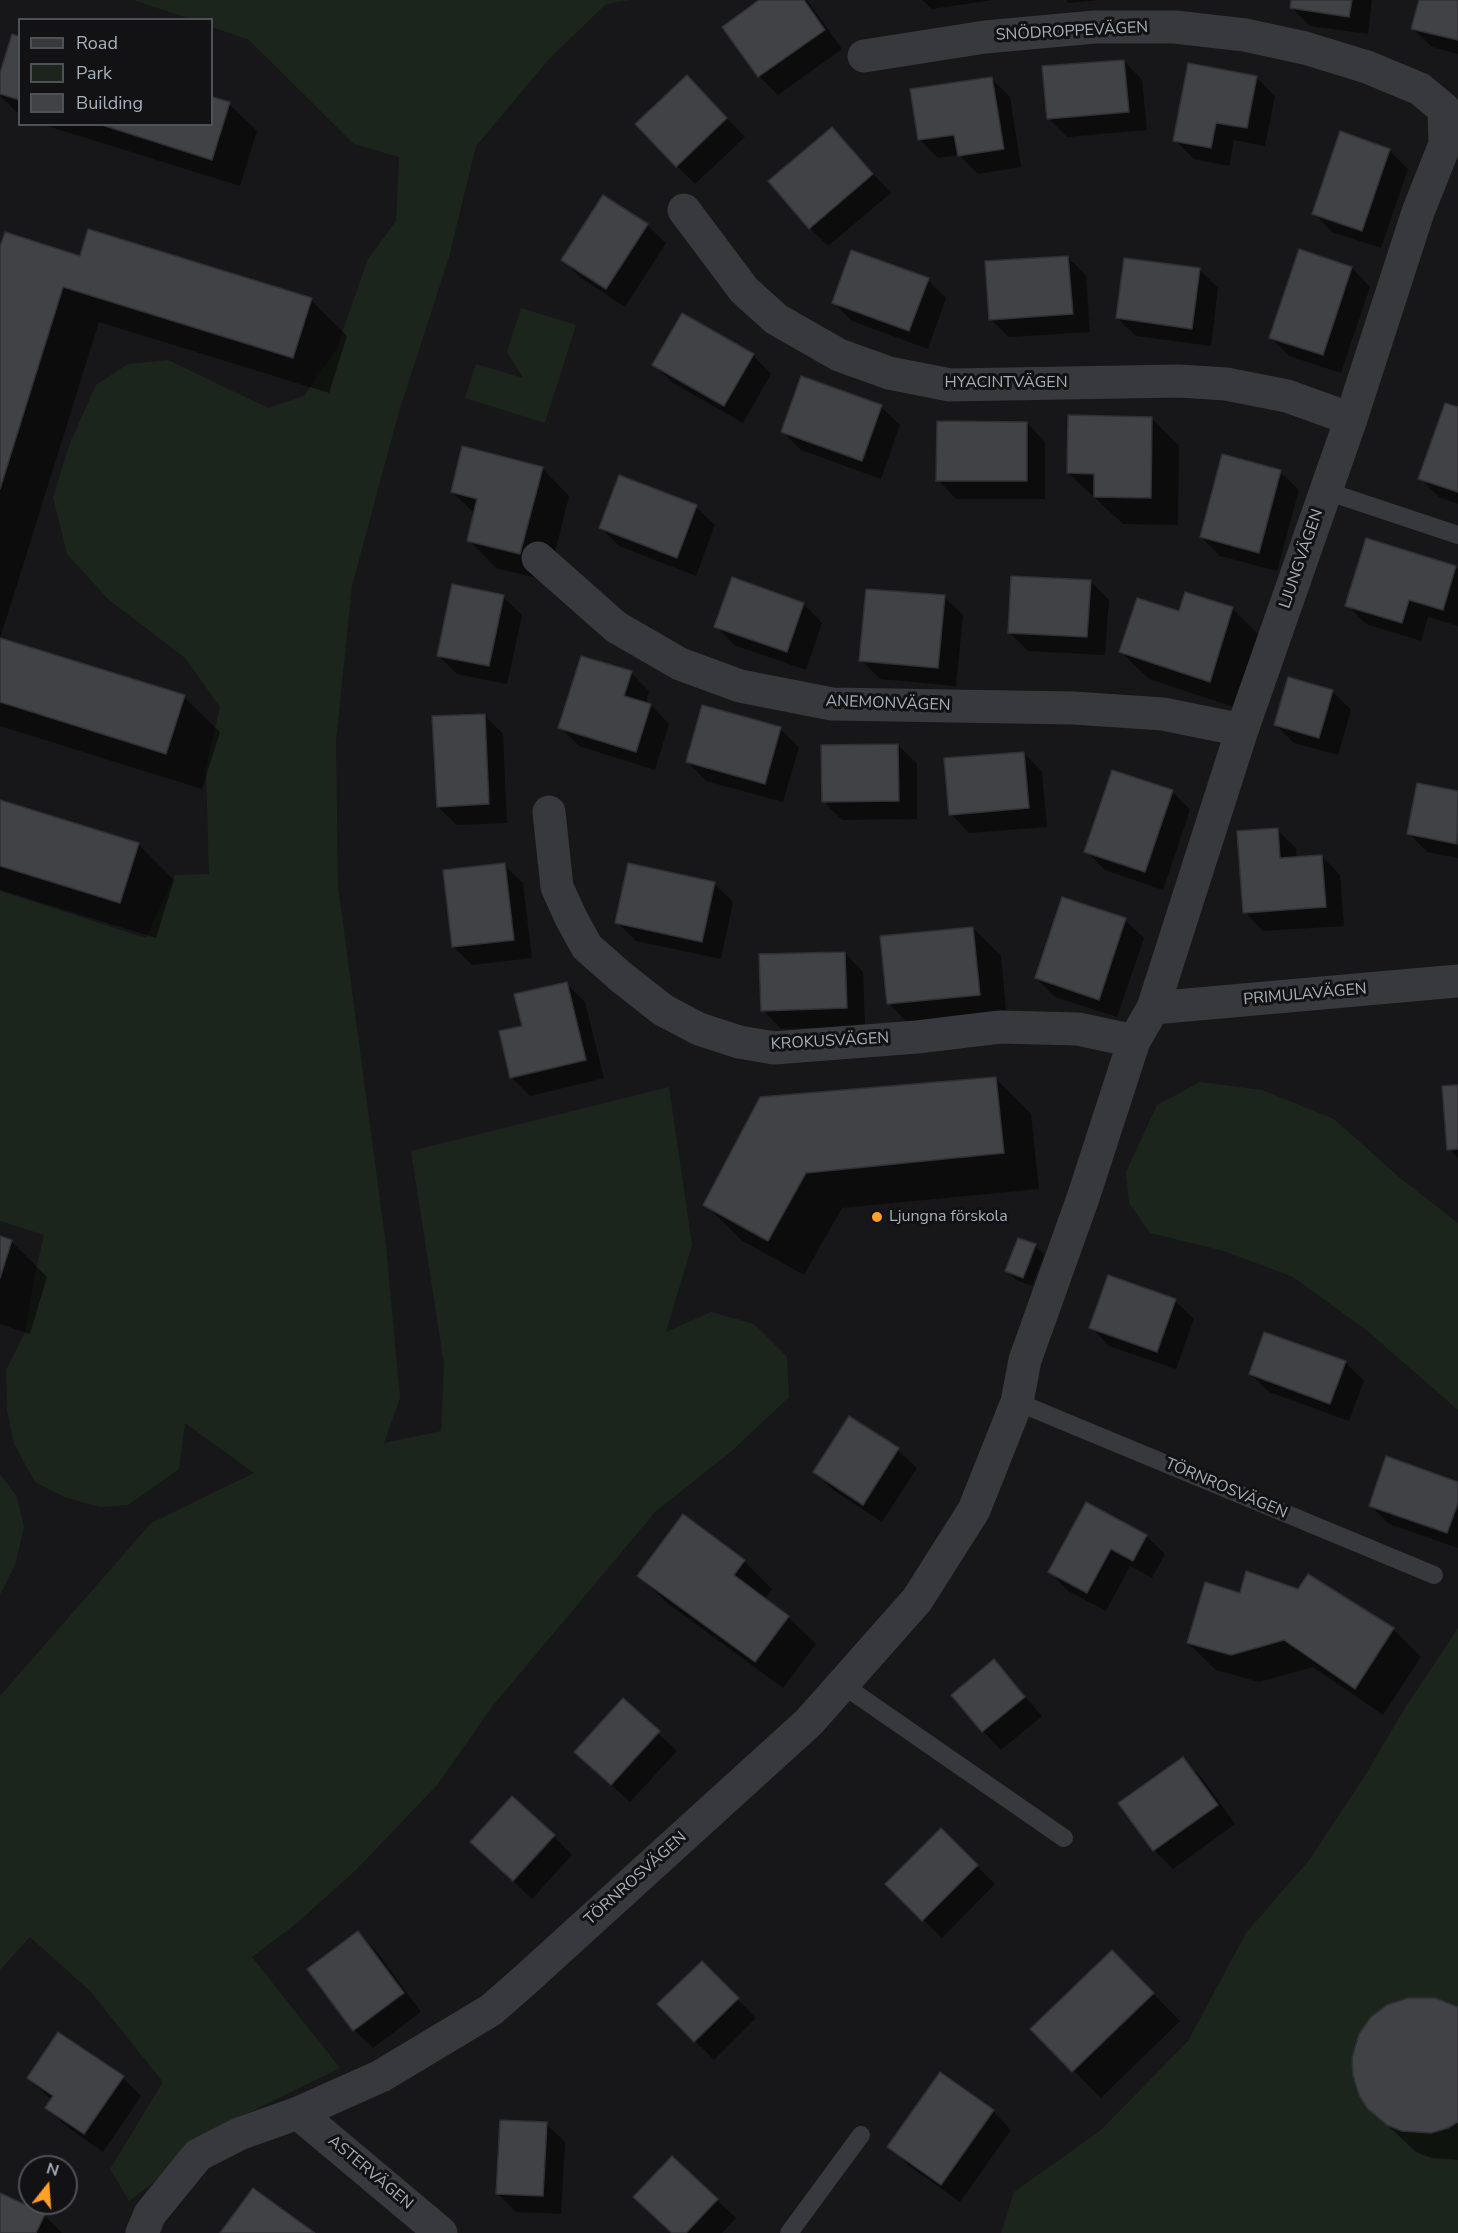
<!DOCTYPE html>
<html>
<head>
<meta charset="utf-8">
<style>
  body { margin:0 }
  #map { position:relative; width:1458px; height:2233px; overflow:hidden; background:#171719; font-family:"Nunito Sans",sans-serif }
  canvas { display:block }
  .legend { position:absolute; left:18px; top:18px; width:195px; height:108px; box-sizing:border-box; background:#121214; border:2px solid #4e5156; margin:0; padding:8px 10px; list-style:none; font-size:18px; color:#a7afba }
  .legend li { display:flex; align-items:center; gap:12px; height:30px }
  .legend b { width:30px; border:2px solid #4e5156 }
  .north { position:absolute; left:18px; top:2155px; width:60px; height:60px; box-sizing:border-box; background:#121214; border:2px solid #4e5156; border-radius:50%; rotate:17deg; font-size:16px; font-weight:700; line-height:24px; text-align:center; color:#a7afba }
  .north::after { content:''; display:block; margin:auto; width:21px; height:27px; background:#ffa029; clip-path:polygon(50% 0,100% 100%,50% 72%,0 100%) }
</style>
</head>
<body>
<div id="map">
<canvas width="1458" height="2233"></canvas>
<ul class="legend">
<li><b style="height:8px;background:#37393e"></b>Road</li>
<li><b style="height:16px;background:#1c251c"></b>Park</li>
<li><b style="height:16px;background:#404246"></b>Building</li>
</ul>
<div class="north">N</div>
</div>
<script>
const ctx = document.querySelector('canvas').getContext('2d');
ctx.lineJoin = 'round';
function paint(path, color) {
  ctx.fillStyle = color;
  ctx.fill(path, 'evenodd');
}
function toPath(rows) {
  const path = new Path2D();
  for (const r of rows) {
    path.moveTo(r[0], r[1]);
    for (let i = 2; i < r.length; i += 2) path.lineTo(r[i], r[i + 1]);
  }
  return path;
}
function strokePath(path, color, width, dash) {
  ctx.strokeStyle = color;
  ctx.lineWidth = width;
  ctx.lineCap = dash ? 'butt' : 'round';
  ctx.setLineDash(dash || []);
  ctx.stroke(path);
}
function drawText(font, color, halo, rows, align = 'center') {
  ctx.font = font + ' "Nunito Sans",sans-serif';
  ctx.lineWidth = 6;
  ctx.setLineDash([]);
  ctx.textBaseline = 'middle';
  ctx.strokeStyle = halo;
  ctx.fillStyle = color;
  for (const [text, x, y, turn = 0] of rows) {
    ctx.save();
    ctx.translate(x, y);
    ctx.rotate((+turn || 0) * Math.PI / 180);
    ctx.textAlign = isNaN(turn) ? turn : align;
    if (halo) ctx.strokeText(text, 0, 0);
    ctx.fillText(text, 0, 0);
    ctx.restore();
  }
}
paint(toPath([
  [134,0,631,0,606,4,549,59,476,146,449,257,398,415,352,586,336,741,338,886,386,1245,400,1398,384,1443,441,1431,444,1364,411,1151,669,1087,692,1245,666,1332,711,1312,754,1324,787,1357,789,1397,733,1450,655,1512,491,1708,438,1784,356,1870,297,1923,252,1957,340,2068,246,2114,129,2201,110,2169,163,2082,90,1991,30,1937,0,1970,0,1696,151,1523,254,1473,185,1423,179,1469,128,1505,100,1507,67,1498,35,1482,14,1444,7,1410,6,1370,25,1333,34,1278,44,1235,0,1221,0,891,146,938,175,875,209,874,206,767,220,707,185,658,108,599,67,554,53,497,70,443,96,385,128,364,168,360,268,408,304,396,336,350,368,259,396,221,399,157,354,144,249,40,212,27,212,20,190,19],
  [521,308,576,325,545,423,465,398,476,364,523,378,507,352],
  [1200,1082,1262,1090,1334,1119,1399,1177,1458,1223,1458,1410,1365,1329,1293,1277,1224,1251,1150,1233,1129,1203,1126,1172,1157,1105],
  [0,1474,17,1497,24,1527,15,1565,0,1595],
  [1458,1628,1458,2233,1001,2233,1014,2192,1101,2130,1188,2041,1246,1933,1310,1859,1366,1774,1405,1708]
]), '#1c251c');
paint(toPath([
  [762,0,807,0,842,49,778,95,759,76,724,27],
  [922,0,993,0,932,9],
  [1066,0,1100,0,1069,3],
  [1293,0,1372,0,1368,34,1310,26,1292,8],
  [1420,0,1458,0,1458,54,1432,47,1413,29],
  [20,38,20,115,0,96,0,78],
  [1124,61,1142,80,1147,130,1067,137,1048,118],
  [1256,77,1275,96,1265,146,1234,140,1229,166,1194,159,1175,140],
  [992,79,1010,97,1021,167,978,174,959,155,938,158,919,139],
  [705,96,745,137,695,184,677,166],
  [212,98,229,104,257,131,240,186,41,124,212,124],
  [832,129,891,193,828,246,810,228],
  [1389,150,1408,169,1381,248,1332,232,1314,213],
  [604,197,647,225,666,243,625,307,581,278,563,260],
  [1299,251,1352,268,1370,287,1341,373,1289,356,1270,337],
  [0,252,81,258,311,300,347,336,329,393,99,322,0,639,184,697,220,732,202,789,0,726],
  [1068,257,1086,276,1090,332,1009,337,990,319],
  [1200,270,1218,288,1211,346,1136,336,1117,318],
  [928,280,946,298,928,349,852,321,834,303],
  [753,355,771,374,743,423,673,383,654,365],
  [802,378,881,407,900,425,881,479,801,450,783,432],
  [1458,409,1458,504,1439,497,1420,478],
  [1151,418,1179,446,1178,525,1123,524,1068,473],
  [1027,423,1045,442,1045,499,956,499,938,480],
  [542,468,569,496,548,581,496,568,469,540,475,514,452,492],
  [1280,472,1299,490,1277,571,1220,556,1201,537],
  [620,477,696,507,715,525,696,576,619,546,601,528],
  [1456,567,1458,570,1458,626,1428,617,1421,641,1366,624,1347,605],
  [733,579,804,604,822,623,806,670,734,645,716,626],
  [1090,581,1109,600,1105,655,1028,651,1009,632],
  [1186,594,1233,609,1260,636,1237,708,1149,679,1121,652,1180,613],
  [503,597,522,615,507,684,457,674,438,655],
  [944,597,963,615,956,686,880,679,861,660],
  [631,673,649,691,646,704,651,705,669,724,655,770,579,746,560,727],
  [1333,692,1351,710,1338,755,1294,743,1276,725],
  [484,715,503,734,507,823,457,825,438,807],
  [780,729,799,747,783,802,706,781,688,762],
  [898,745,917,764,917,819,842,820,823,801],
  [1024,753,1042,772,1047,827,969,833,951,814],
  [1418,785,1458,793,1458,858,1427,852,1409,833],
  [1172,791,1190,810,1163,890,1105,870,1086,851],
  [0,801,138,844,174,880,156,938,0,890],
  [1277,830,1296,848,1297,858,1322,856,1340,875,1344,926,1263,931,1245,912],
  [504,865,523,883,532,958,472,965,453,946],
  [714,883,733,902,721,959,636,941,617,922],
  [1125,920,1144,938,1117,1017,1055,997,1036,978],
  [973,928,1001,956,1007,1022,916,1031,888,1003],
  [845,953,863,972,865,1026,781,1029,763,1010],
  [566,983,585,1002,604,1078,530,1096,511,1077,524,1027],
  [995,1078,1031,1114,1039,1189,842,1208,804,1275,741,1240,705,1204],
  [1458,1086,1458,1158,1449,1149],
  [0,1238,11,1241,47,1277,30,1334,0,1324],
  [1035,1246,1044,1254,1032,1286,1016,1280,1007,1271],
  [1109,1277,1175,1301,1194,1319,1176,1369,1109,1346,1091,1327],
  [1345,1362,1364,1381,1349,1421,1269,1392,1250,1374],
  [849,1418,898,1450,917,1468,882,1522,833,1490,815,1472],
  [1458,1483,1458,1548,1389,1524,1370,1505],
  [1146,1536,1165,1554,1152,1578,1130,1566,1106,1611,1068,1591,1050,1572],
  [744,1561,772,1589,764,1599,788,1617,816,1644,783,1688,667,1603,639,1575],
  [1309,1576,1393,1629,1421,1657,1383,1715,1313,1667,1259,1682,1216,1670,1188,1643,1241,1595,1299,1591],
  [994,1661,1042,1716,1001,1750,983,1731],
  [623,1700,677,1751,630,1802,595,1770],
  [1182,1759,1201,1777,1235,1824,1173,1869,1154,1850,1120,1803],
  [940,1830,995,1884,942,1938,887,1884],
  [554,1836,572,1855,532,1899,491,1860],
  [358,1933,377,1952,421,2012,373,2048,354,2030],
  [1112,1952,1180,2021,1101,2098,1032,2029],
  [702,1963,756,2018,714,2060,659,2004],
  [1458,2009,1458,2160,1431,2158,1416,2152,1368,2107],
  [28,2078,123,2078,141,2096,103,2152,66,2126,47,2107,52,2100],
  [993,2111,1011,2130,960,2202,908,2165,889,2146],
  [546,2124,565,2142,561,2214,516,2212,498,2194],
  [0,2195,44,2215,62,2233,0,2233],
  [717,2200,736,2218,722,2233,673,2233]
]), '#0007');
const building = toPath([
  [759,0,804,0,825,30,758,77,722,27,759,0],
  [1291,0,1352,0,1349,17,1290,8,1291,0],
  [1419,0,1458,0,1458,40,1411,29,1419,0],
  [12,34,20,37,20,100,0,94,0,73,12,34],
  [1124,60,1129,112,1047,119,1042,66,1124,60],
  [1188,63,1257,76,1247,128,1216,123,1211,148,1173,141,1188,63],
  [687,75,727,118,676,167,635,124,687,75],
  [992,77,1004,149,958,156,954,135,918,140,910,89,992,77],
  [212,97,230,102,212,160,99,124,212,124,212,97],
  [832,127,873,174,809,229,768,181,832,127],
  [1340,131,1390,149,1362,231,1312,214,1340,131],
  [603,195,648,224,606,289,561,260,603,195],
  [88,229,312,298,293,358,63,287,0,489,0,247,5,232,80,256,88,229],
  [1299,249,1352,267,1323,355,1269,338,1299,249],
  [851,250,929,278,909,331,832,303,851,250],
  [1068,256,1073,314,989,320,985,261,1068,256],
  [1124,258,1200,268,1192,329,1116,318,1124,258],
  [682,313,754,354,724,406,652,365,682,313],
  [801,376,882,405,862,461,781,432,801,376],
  [1445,403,1458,407,1458,492,1418,479,1445,403],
  [1068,415,1152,417,1151,498,1094,497,1094,474,1067,473,1068,415],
  [937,421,1027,422,1027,481,936,481,937,421],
  [462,446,543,467,520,554,467,541,477,499,451,492,462,446],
  [1222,454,1281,470,1259,553,1200,537,1222,454],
  [619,475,697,505,677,558,599,528,619,475],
  [1366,538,1456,566,1443,610,1409,600,1402,623,1345,606,1366,538],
  [1011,576,1091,580,1087,637,1008,633,1011,576],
  [732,577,804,603,787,652,714,627,732,577],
  [452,584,504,595,489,666,437,656,452,584],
  [866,589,945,595,938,668,859,661,866,589],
  [1185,592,1233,607,1210,682,1119,652,1137,598,1179,611,1185,592],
  [0,638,185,695,166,754,0,702,0,638],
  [581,656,632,671,624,696,651,704,636,752,558,728,581,656],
  [1288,677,1333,690,1319,738,1274,725,1288,677],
  [702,705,781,727,765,784,686,762,702,705],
  [485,714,489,804,437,807,432,716,485,714],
  [898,744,899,801,822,802,821,745,898,744],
  [1024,752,1029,808,949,815,944,758,1024,752],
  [1112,770,1173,790,1145,872,1084,852,1112,770],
  [1417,783,1458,791,1457,844,1407,834,1417,783],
  [0,800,139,843,120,903,0,866,0,800],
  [1278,828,1280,858,1322,855,1326,907,1243,913,1237,831,1278,828],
  [505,863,514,940,452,947,443,870,505,863],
  [628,863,715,882,702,942,615,923,628,863],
  [1062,897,1126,918,1099,1000,1035,978,1062,897],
  [973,927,980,995,887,1004,880,936,973,927],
  [845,952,847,1008,761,1011,759,954,845,952],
  [567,982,586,1060,510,1078,499,1031,522,1026,514,994,567,982],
  [996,1077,1004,1153,806,1173,768,1241,703,1205,760,1097,996,1077],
  [1458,1085,1458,1149,1447,1150,1442,1086,1458,1085],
  [0,1236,12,1240,0,1278,0,1236],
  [1018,1238,1036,1244,1023,1278,1005,1271,1018,1238],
  [1108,1275,1176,1299,1157,1352,1089,1328,1108,1275],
  [1264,1332,1346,1361,1330,1404,1249,1374,1264,1332],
  [849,1416,899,1448,863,1505,813,1472,849,1416],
  [1386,1456,1458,1482,1458,1503,1447,1533,1369,1506,1386,1456],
  [1086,1502,1147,1535,1133,1561,1111,1549,1087,1593,1048,1572,1086,1502],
  [683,1514,745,1560,734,1575,789,1616,755,1662,637,1576,683,1514],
  [1246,1571,1298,1589,1308,1574,1394,1628,1355,1689,1284,1640,1231,1655,1187,1643,1205,1582,1240,1593,1246,1571],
  [994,1659,1025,1697,982,1732,951,1695,994,1659],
  [623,1698,660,1731,611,1785,574,1752,623,1698],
  [1183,1757,1218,1805,1153,1851,1118,1803,1183,1757],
  [512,1796,555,1835,513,1881,470,1842,512,1796],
  [941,1828,978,1865,922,1921,885,1884,941,1828],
  [358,1931,404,1993,353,2031,307,1969,358,1931],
  [1112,1950,1154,1993,1072,2072,1030,2029,1112,1950],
  [702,1961,739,1998,694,2042,657,2004,702,1961],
  [1408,1998,1435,1998,1458,2007,1458,2122,1448,2128,1431,2133,1402,2131,1387,2125,1367,2108,1359,2095,1353,2075,1352,2058,1359,2034,1371,2017,1387,2005,1408,1998],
  [58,2032,124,2076,84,2134,45,2108,53,2096,27,2078,58,2032],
  [940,2072,994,2110,941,2185,887,2147,940,2072],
  [500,2120,547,2122,543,2196,496,2194,500,2120],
  [672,2156,718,2199,686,2233,672,2233,633,2197,672,2156],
  [253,2188,315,2233,220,2233,253,2188],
  [0,2193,45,2214,36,2233,0,2233,0,2193]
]);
paint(building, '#404246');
strokePath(building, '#303135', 1.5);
strokePath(toPath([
  [1326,491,1458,535],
  [1017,1402,1434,1575],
  [843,1685,1064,1838],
  [789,2233,861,2135]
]), '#37393e', 18);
strokePath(toPath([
  [684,210,744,290,776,319,839,355,889,373,950,385,1179,381,1226,384,1287,396,1351,419],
  [538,558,616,627,680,664,740,686,832,704,1073,708,1163,714,1242,730],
  [549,812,557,887,571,918,587,947,621,977,663,1010,699,1029,739,1042,774,1048,917,1037,1000,1027,1078,1029,1134,1041],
  [1153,1008,1458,981],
  [298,2113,441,2233],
  [142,2233,150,2214,198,2155,239,2134,298,2113,381,2076,491,2010,523,1982,809,1722,917,1600,974,1510,1017,1402,1025,1360,1083,1198,1134,1041,1153,1008,1242,730,1351,419,1418,212,1445,144,1444,109,1420,89,1367,67,1305,48,1245,35,1175,27,1095,27,985,37,864,56]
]), '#37393e', 33);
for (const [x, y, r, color] of [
  [877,1217,6,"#ffa029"]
]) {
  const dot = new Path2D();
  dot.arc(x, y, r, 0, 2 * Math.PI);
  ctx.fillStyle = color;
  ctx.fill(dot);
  strokePath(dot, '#121214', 2);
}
drawText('16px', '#a7afba', '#121214', [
  ["SNÖDROPPEVÄGEN",1072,32,-3],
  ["HYACINTVÄGEN",1006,383],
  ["LJUNGVÄGEN",1302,559,-71],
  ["ANEMONVÄGEN",888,704,2],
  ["PRIMULAVÄGEN",1305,995,-5],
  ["KROKUSVÄGEN",830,1042,-3],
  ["TÖRNROSVÄGEN",1226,1489,23],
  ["TÖRNROSVÄGEN",636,1879,-42],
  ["ASTERVÄGEN",370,2173,40]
]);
drawText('16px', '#a7afba', '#121214', [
  ["Ljungna förskola",889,1217]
], 'left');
</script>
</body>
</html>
